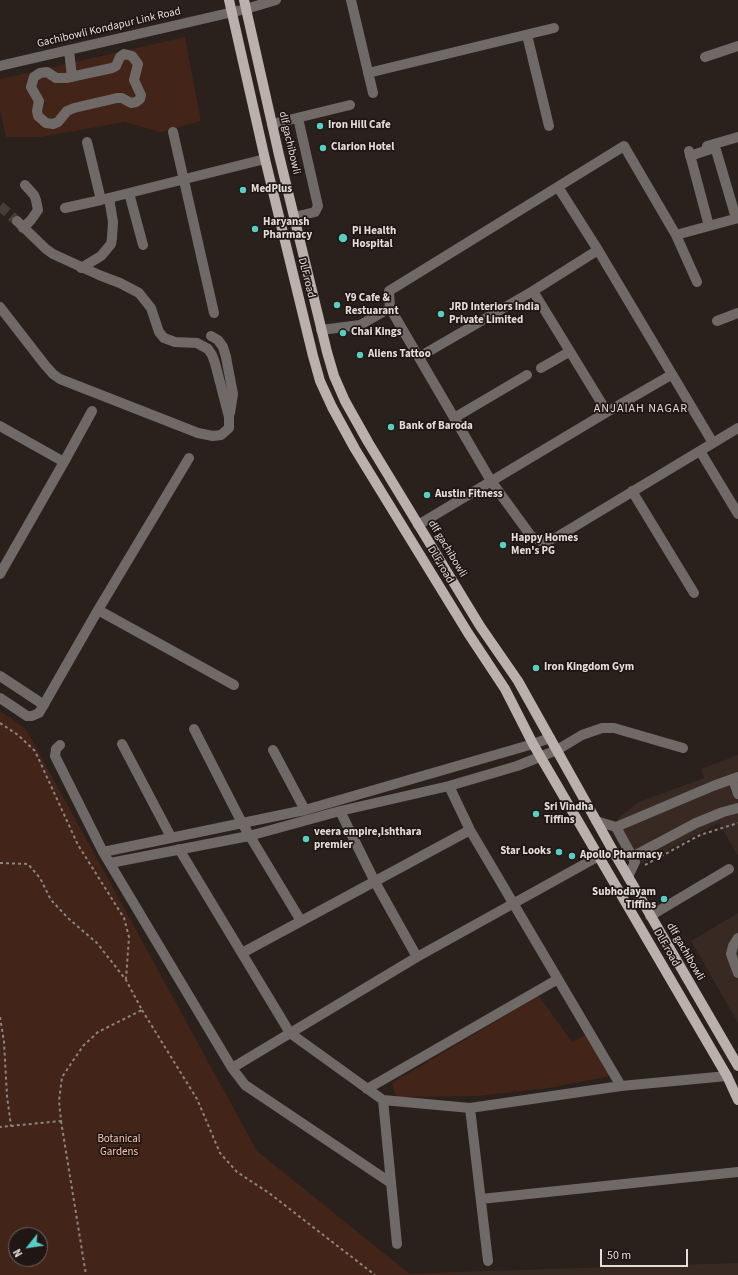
<!DOCTYPE html>
<html>
<head>
<meta charset="utf-8">
<style>
  body { margin:0 }
  #map { position:relative; width:738px; height:1275px; overflow:hidden; background:#2a201c; font-family:"Source Sans 3",sans-serif }
  canvas { display:block }
  .north { position:absolute; left:8px; top:1227px; width:40px; height:40px; box-sizing:border-box; background:#201613; border:1px solid #6e6663; border-radius:50%; rotate:240deg; font-size:11px; font-weight:700; line-height:16px; text-align:center; color:#e4ddda }
  .north::after { content:''; display:block; margin:auto; width:14px; height:18px; background:#57cec2; clip-path:polygon(50% 0,100% 100%,50% 72%,0 100%) }
  .scale { position:absolute; left:600px; top:1249px; width:88px; height:18px; box-sizing:border-box; border:2px solid #e4ddda; border-top:0; padding-left:5px; font-size:12px; line-height:14px; white-space:nowrap; color:#e4ddda; -webkit-text-stroke:3px #201613; paint-order:stroke }
</style>
</head>
<body>
<div id="map">
<canvas width="738" height="1275"></canvas>
<div class="north">N</div>
<div class="scale">50 m</div>
</div>
<script>
const ctx = document.querySelector('canvas').getContext('2d');
ctx.lineJoin = 'round';
function paint(path, color) {
  ctx.fillStyle = color;
  ctx.fill(path, 'evenodd');
}
function toPath(rows) {
  const path = new Path2D();
  for (const r of rows) {
    path.moveTo(r[0], r[1]);
    for (let i = 2; i < r.length; i += 2) path.lineTo(r[i], r[i + 1]);
  }
  return path;
}
function strokePath(path, color, width, dash) {
  ctx.strokeStyle = color;
  ctx.lineWidth = width;
  ctx.lineCap = dash ? 'butt' : 'round';
  ctx.setLineDash(dash || []);
  ctx.stroke(path);
}
function drawText(font, color, halo, rows, align = 'center') {
  ctx.font = font + ' "Source Sans 3",sans-serif';
  ctx.lineWidth = 3.5;
  ctx.setLineDash([]);
  ctx.textBaseline = 'middle';
  ctx.strokeStyle = halo;
  ctx.fillStyle = color;
  for (const [text, x, y, turn = 0] of rows) {
    ctx.save();
    ctx.translate(x, y);
    ctx.rotate((+turn || 0) * Math.PI / 180);
    ctx.textAlign = isNaN(turn) ? turn : align;
    if (halo) ctx.strokeText(text, 0, 0);
    ctx.fillText(text, 0, 0);
    ctx.restore();
  }
}
paint(toPath([
  [738,755,738,856,721,826,718,823,641,864,617,823,619,817,639,802,704,778,701,769],
  [738,913,738,1023,691,941],
  [738,1263,738,1275,455,1275,454,1272]
]), '#382923');
paint(toPath([
  [185,37,201,121,161,132,125,122,41,137,6,137,0,110,0,79],
  [0,711,26,729,257,1151,410,1274,454,1272,455,1275,0,1275],
  [16,1235,40,1235,40,1259,16,1259],
  [539,996,572,1042,588,1034,610,1076,549,1088,478,1096,396,1097,392,1083]
]), '#432419');
strokePath(toPath([
  [0,206,17,221]
]), '#463c38', 10, [10, 5]);
strokePath(toPath([
  [0,723,18,735,35,751,78,845,124,918,129,937,126,979],
  [0,863,28,864,40,878,51,900,69,919,97,943,126,980,142,1010,98,1032,83,1046,62,1077,59,1101,61,1121,0,1127],
  [645,865,700,835,738,823],
  [142,1010,197,1099,220,1153,237,1172,269,1193,375,1275],
  [0,1017,4,1042,7,1096,11,1126],
  [61,1121,86,1275]
]), '#8c8480', 2, [3, 3]);
strokePath(toPath([
  [351,0,373,93],
  [527,35,549,126],
  [69,50,72,77],
  [124,54,132,56,138,64,134,80,141,95,140,99,136,102,131,103,122,98,117,98,74,108,67,111,58,122,53,124,46,123,38,116,37,111,39,101,31,87,34,77,40,73,47,72,56,78,66,78,112,68,116,66,120,57,124,54],
  [705,57,738,46],
  [0,66,246,9,276,0],
  [368,73,554,28],
  [272,124,350,105],
  [173,132,214,313],
  [87,142,101,200,265,159],
  [707,146,738,137],
  [689,151,709,226],
  [690,156,714,148,716,150,736,218],
  [558,187,598,250,713,443],
  [129,193,143,245],
  [65,208,101,200],
  [294,217,315,212,318,206,298,118],
  [23,228,31,220,38,210,36,200,34,195,25,185],
  [676,235,738,218],
  [598,250,533,291,607,412],
  [81,268,101,256,111,244,112,238,113,222,109,198],
  [697,282,676,235,624,146,389,291,390,308,491,481,531,536,543,542,557,537,738,428],
  [0,307,45,365,53,374,60,379,198,433,213,436,221,435,229,428,229,417,215,363,212,355,208,349,197,343,175,342,164,338,159,332,151,308,139,293,120,283,99,275,53,254,46,249,17,221],
  [717,321,738,313],
  [321,330,360,325,390,308],
  [211,336,218,340,223,347,226,357,233,394,230,413],
  [419,357,533,291],
  [541,368,569,352],
  [454,418,527,375],
  [0,426,64,462,0,574],
  [700,451,738,514],
  [189,458,98,610,234,685],
  [64,462,92,411],
  [632,491,694,593],
  [418,525,607,412,671,375],
  [0,676,44,705],
  [0,698,27,716,32,716,39,713,98,610],
  [194,729,242,823,301,921],
  [122,744,171,837],
  [60,745,56,749,55,756,103,852,232,1068,245,1085,391,1183],
  [273,750,305,810],
  [733,779,738,794],
  [449,786,470,830,621,1086],
  [340,811,375,882,417,957],
  [596,821,616,827,635,862,628,877],
  [616,827,713,786,738,777],
  [179,849,290,1033,383,1100,470,1108,621,1086,727,1076],
  [103,852,305,810,533,744,550,738],
  [632,857,696,823,723,812,738,808],
  [110,863,249,836,340,811,449,786,517,766,557,750,582,735,602,728,614,728,683,748],
  [650,916,729,869],
  [738,938,733,946,731,954,738,973],
  [242,953,470,830],
  [232,1068,417,957,599,856],
  [367,1089,558,979],
  [383,1100,397,1244],
  [470,1108,488,1261],
  [481,1199,738,1172]
]), '#6f6967', 10);
strokePath(toPath([
  [229,0,265,159,313,356,320,381,332,407,355,449,468,633,505,689,533,744,727,1076,738,1100],
  [244,0,279,155,327,352,334,376,345,401,368,442,480,626,518,681,612,849,738,1066]
]), '#bcb0ac', 10);
for (const [x, y, r, color] of [
  [320,126,4,"#57cec2"],
  [323,148,4,"#57cec2"],
  [243,190,4,"#57cec2"],
  [255,229,4,"#57cec2"],
  [343,238,5,"#57cec2"],
  [337,305,4,"#57cec2"],
  [441,314,4,"#57cec2"],
  [343,333,4,"#57cec2"],
  [360,355,4,"#57cec2"],
  [391,427,4,"#57cec2"],
  [427,495,4,"#57cec2"],
  [503,545,4,"#57cec2"],
  [536,668,4,"#57cec2"],
  [536,814,4,"#57cec2"],
  [306,839,4,"#57cec2"],
  [559,852,4,"#57cec2"],
  [572,856,4,"#57cec2"],
  [664,899,4,"#57cec2"]
]) {
  const dot = new Path2D();
  dot.arc(x, y, r, 0, 2 * Math.PI);
  ctx.fillStyle = color;
  ctx.fill(dot);
  strokePath(dot, '#201613', 1.5);
}
drawText('11px', '#e4ddda', '#201613', [
  ["Gachibowli Kondapur Link Road",109,28,-13],
  ["dlf gachibowli",289,143,77],
  ["DLF road",306,278,76],
  ["dlf gachibowli",447,549,59],
  ["DLF road",440,565,59],
  ["DLF road",666,948,60],
  ["dlf gachibowli",685,952,60]
]);
drawText('bold 11px', '#e4ddda', '#201613', [
  ["Iron Hill Cafe",328,126],
  ["Clarion Hotel",331,148],
  ["MedPlus",251,190],
  ["Haryansh",263,223],
  ["Pharmacy",263,236],
  ["Pi Health",352,232],
  ["Hospital",352,245],
  ["Y9 Cafe &",345,299],
  ["Restuarant",345,312],
  ["JRD Interiors India",449,308],
  ["Private Limited",449,321],
  ["Chai Kings",351,333],
  ["Aliens Tattoo",368,355],
  ["Bank of Baroda",399,427],
  ["Austin Fitness",435,495],
  ["Happy Homes",511,539],
  ["Men's PG",511,552],
  ["Iron Kingdom Gym",544,668],
  ["Sri Vindha",544,808],
  ["Tiffins",544,821],
  ["veera empire,Ishthara",314,833],
  ["premier",314,846],
  ["Star Looks",551,852,"right"],
  ["Apollo Pharmacy",580,856],
  ["Subhodayam",656,893,"right"],
  ["Tiffins",656,906,"right"]
], 'left');
drawText('11px', '#f8c5b3', '#201613', [
  ["Botanical",119,1140],
  ["Gardens",119,1153]
]);
ctx.letterSpacing = '1px';
drawText('12px', '#e4d6d0', '#201613', [
  ["ANJAIAH NAGAR",641,409]
]);
ctx.letterSpacing = '0px';
</script>
</body>
</html>
